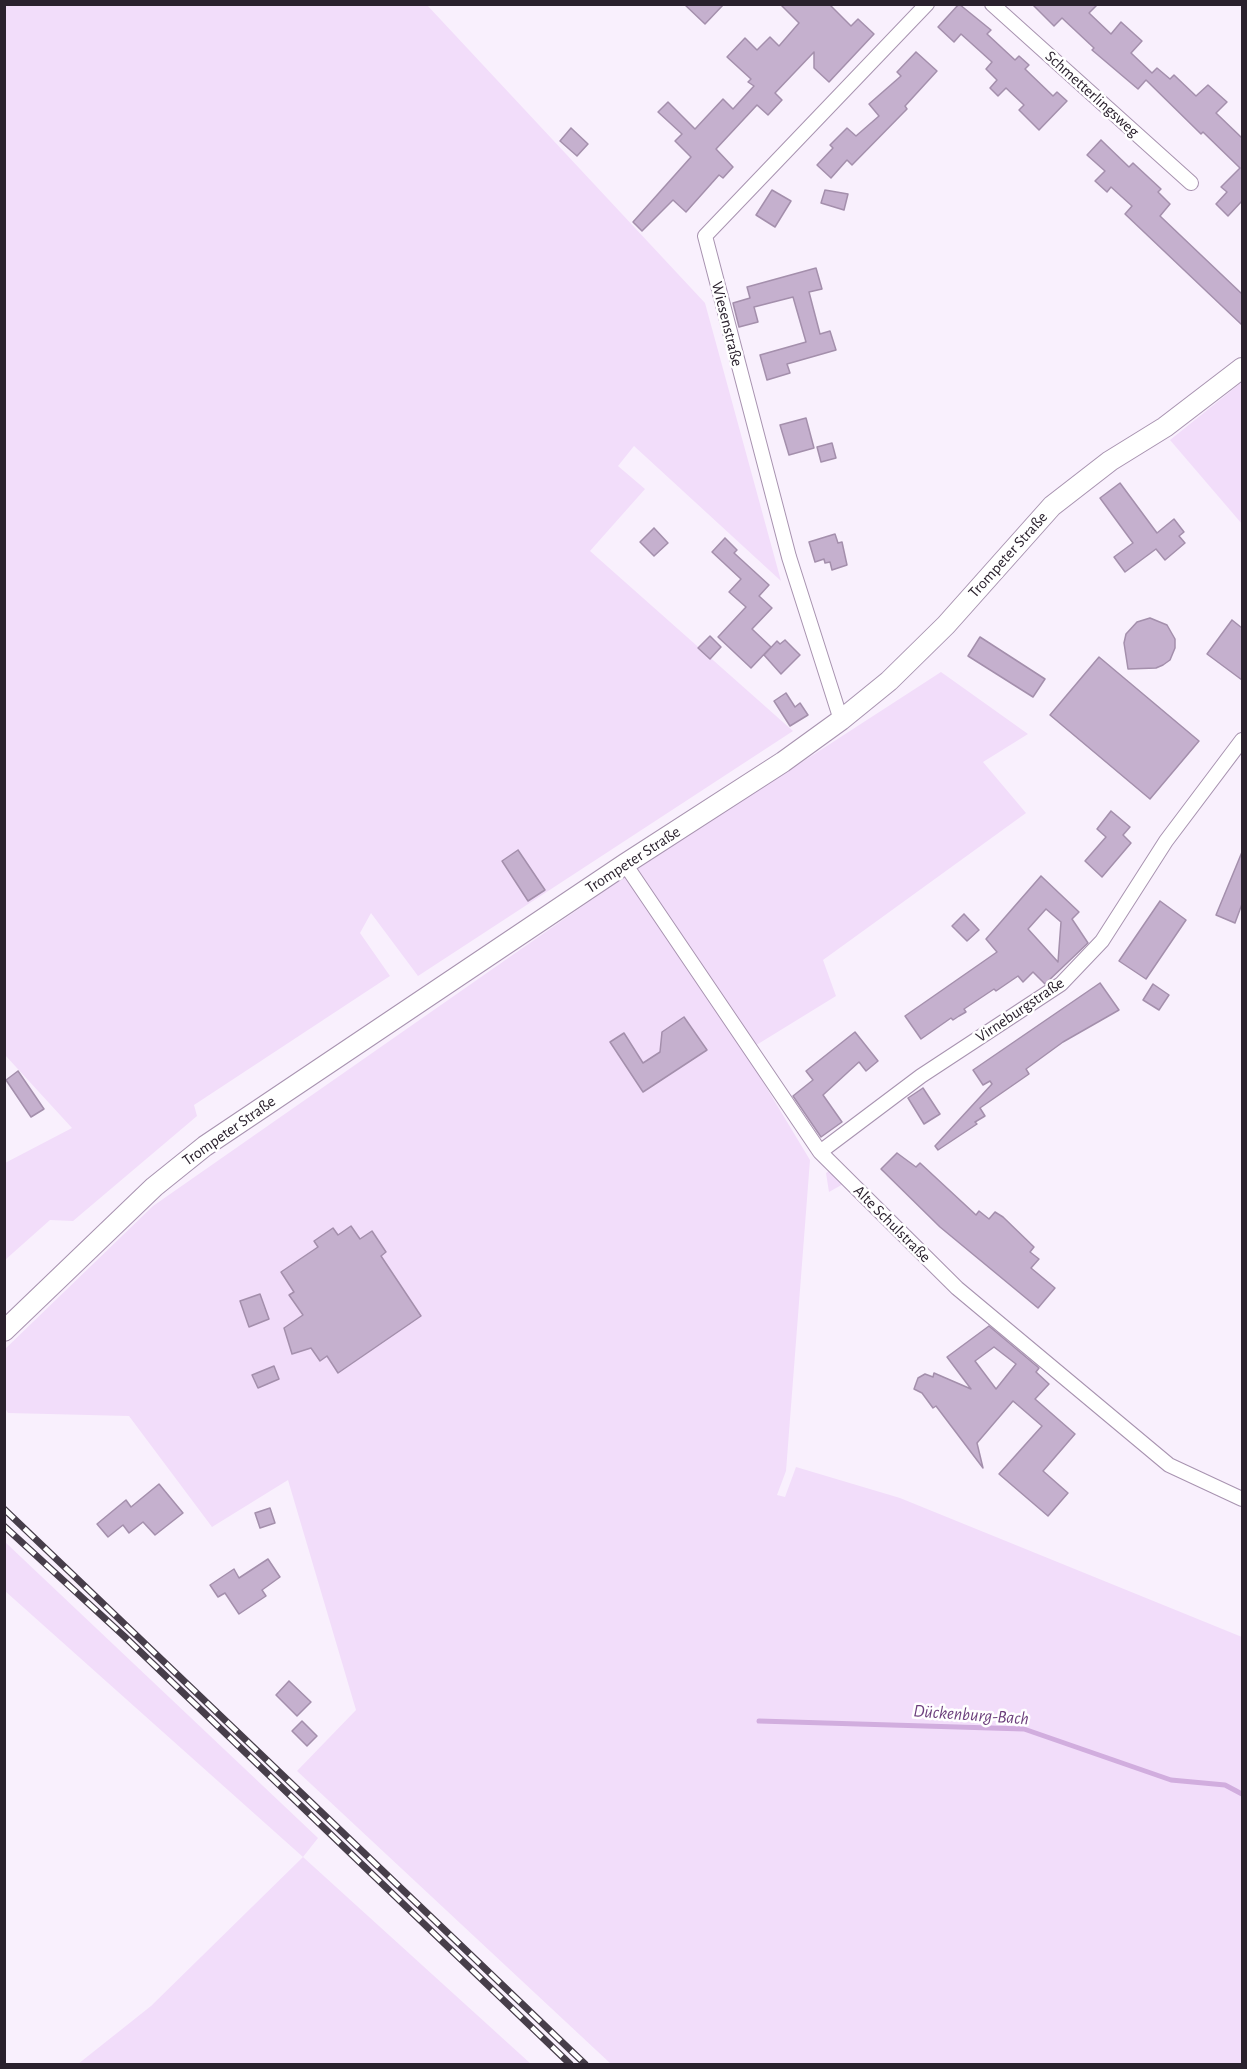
<!DOCTYPE html>
<html>
<head>
<meta charset="utf-8">
<style>
  body { margin:0 }
  #map { position:relative; width:1247px; height:2069px; overflow:hidden; background:#f9f0fd; font-family:"Alegreya Sans",sans-serif }
  canvas { display:block }
  .frame { position:absolute; inset:0; border:6px solid #2a212d; pointer-events:none }
</style>
</head>
<body>
<div id="map">
<canvas width="1247" height="2069"></canvas>
<div class="frame"></div>
</div>
<script>
const ctx = document.querySelector('canvas').getContext('2d');
ctx.lineJoin = 'round';
function paint(path, color) {
  ctx.fillStyle = color;
  ctx.fill(path, 'evenodd');
}
function toPath(rows) {
  const path = new Path2D();
  for (const r of rows) {
    path.moveTo(r[0], r[1]);
    for (let i = 2; i < r.length; i += 2) path.lineTo(r[i], r[i + 1]);
  }
  return path;
}
function strokePath(path, color, width, dash) {
  ctx.strokeStyle = color;
  ctx.lineWidth = width;
  ctx.lineCap = dash ? 'butt' : 'round';
  ctx.setLineDash(dash || []);
  ctx.stroke(path);
}
function drawText(font, color, halo, rows, align = 'center') {
  ctx.font = font + ' "Alegreya Sans",sans-serif';
  ctx.lineWidth = 5;
  ctx.setLineDash([]);
  ctx.textBaseline = 'middle';
  ctx.strokeStyle = halo;
  ctx.fillStyle = color;
  for (const [text, x, y, turn = 0] of rows) {
    ctx.save();
    ctx.translate(x, y);
    ctx.rotate((+turn || 0) * Math.PI / 180);
    ctx.textAlign = isNaN(turn) ? turn : align;
    if (halo) ctx.strokeText(text, 0, 0);
    ctx.fillText(text, 0, 0);
    ctx.restore();
  }
}
paint(toPath([
  [5,5,427,5,705,303,781,581,634,446,618,466,645,489,590,551,793,731,418,976,371,913,360,933,390,976,194,1105,197,1116,73,1221,50,1220,5,1260,5,1163,72,1128,5,1055],
  [1242,382,1242,524,1170,440],
  [941,672,1028,734,983,762,1026,813,823,960,836,996,745,1052,810,1160,786,1471,777,1495,785,1497,796,1467,900,1498,1242,1637,1242,2064,611,2064,297,1771,356,1710,288,1480,212,1527,129,1416,8,1413,5,1408,4,1350,153,1206,620,880],
  [832,1169,845,1183,829,1192,826,1173],
  [4,1541,318,1838,303,1857,531,2064,78,2064,151,2006,303,1857,5,1591]
]), '#f2ddfa');
strokePath(toPath([
  [759,1721,1024,1729,1171,1780,1225,1785,1242,1794]
]), '#d1adde', 5);
const building = toPath([
  [684,4,724,4,705,24,684,4],
  [780,4,829,4,851,26,858,19,874,34,829,82,814,68,814,52,775,93,782,100,768,115,757,105,716,149,733,167,723,178,719,175,686,212,673,200,642,231,633,222,691,157,675,141,682,134,658,112,668,102,695,129,723,99,733,109,754,86,748,82,751,79,727,57,745,38,757,50,770,37,779,46,799,23,780,4],
  [959,4,991,30,987,34,1015,60,1019,56,1029,65,1025,69,1053,96,1057,92,1067,101,1039,130,1019,110,1024,105,1006,88,998,96,990,88,997,80,986,69,992,62,961,34,954,42,938,27,959,4],
  [1032,4,1098,4,1089,13,1111,34,1121,22,1132,32,1142,41,1131,53,1152,73,1157,68,1170,79,1174,75,1196,96,1208,85,1227,102,1216,113,1242,138,1242,201,1228,216,1216,204,1227,192,1221,187,1240,168,1203,132,1201,134,1146,80,1138,89,1092,50,1094,48,1062,18,1054,26,1032,4],
  [916,52,937,71,905,106,907,109,852,165,847,160,831,178,817,165,833,148,830,145,847,128,856,136,879,116,869,104,901,76,897,72,916,52],
  [571,128,588,144,577,156,560,141,571,128],
  [1101,140,1129,167,1133,163,1161,189,1158,192,1170,204,1160,216,1242,294,1242,325,1125,214,1132,206,1111,187,1107,192,1095,181,1105,171,1087,155,1101,140],
  [772,190,791,201,775,227,756,215,772,190],
  [825,190,848,194,844,210,821,203,825,190],
  [816,268,822,289,809,292,820,334,830,331,836,350,787,364,790,373,767,380,760,355,806,342,793,297,754,307,758,322,739,327,733,303,750,298,747,287,816,268],
  [806,418,814,448,789,455,780,425,806,418],
  [832,443,836,458,821,462,817,447,832,443],
  [1120,483,1157,533,1174,519,1184,532,1179,536,1185,543,1165,560,1156,549,1125,572,1114,557,1133,543,1100,498,1120,483],
  [654,528,668,543,654,556,640,542,654,528],
  [835,534,838,543,842,542,847,565,832,570,830,562,825,563,824,559,815,562,809,542,835,534],
  [725,538,737,550,734,553,769,585,759,596,772,608,752,629,771,647,751,668,718,637,746,607,729,592,741,579,712,552,725,538],
  [1150,618,1167,625,1175,639,1175,648,1170,660,1163,665,1156,668,1128,669,1124,643,1126,634,1137,622,1150,618],
  [1232,620,1242,628,1242,680,1207,654,1232,620],
  [710,636,721,647,710,659,698,648,710,636],
  [980,637,1045,679,1033,697,968,656,980,637],
  [785,640,800,655,781,674,764,655,777,641,780,644,785,640],
  [1099,657,1199,741,1150,799,1050,715,1099,657],
  [786,693,795,707,800,703,808,715,790,726,774,701,786,693],
  [1111,811,1130,827,1123,835,1131,843,1102,877,1085,861,1106,837,1097,829,1111,811],
  [518,850,545,890,528,901,502,861,518,850],
  [1242,852,1242,904,1235,923,1216,915,1242,852],
  [1041,876,1079,912,1072,919,1088,943,1045,984,1033,972,1023,982,1018,976,996,991,994,989,964,1009,966,1012,959,1016,953,1020,951,1018,921,1039,905,1016,997,952,986,939,1041,876],
  [1046,909,1061,922,1058,962,1028,929,1046,909],
  [1160,901,1186,920,1146,979,1119,961,1160,901],
  [964,914,979,930,967,941,952,926,964,914],
  [1100,983,1119,1010,1063,1042,1026,1069,1029,1074,980,1108,985,1116,975,1122,977,1124,938,1150,935,1146,992,1084,990,1081,983,1085,973,1070,1100,983],
  [1153,984,1169,995,1159,1010,1143,1000,1153,984],
  [684,1017,707,1050,643,1092,610,1042,624,1033,643,1063,660,1052,662,1032,684,1017],
  [855,1032,878,1061,866,1071,859,1062,823,1095,842,1122,821,1137,793,1096,813,1080,806,1071,855,1032],
  [18,1071,44,1109,31,1117,6,1080,18,1071],
  [923,1088,940,1114,924,1124,908,1098,923,1088],
  [897,1153,916,1167,920,1163,976,1215,979,1211,989,1219,995,1212,1003,1217,1034,1247,1030,1252,1039,1259,1031,1268,1055,1288,1038,1308,940,1227,881,1169,897,1153],
  [351,1226,360,1239,372,1231,386,1252,381,1256,421,1316,338,1373,327,1356,320,1361,311,1348,292,1354,284,1328,303,1315,289,1295,294,1292,281,1272,318,1247,314,1241,333,1228,338,1235,351,1226],
  [260,1294,269,1319,249,1327,240,1301,260,1294],
  [989,1326,1039,1368,1036,1372,1049,1384,1035,1399,1075,1434,1043,1471,1068,1493,1048,1516,999,1474,1042,1426,1013,1401,977,1443,983,1468,936,1406,933,1408,922,1393,914,1389,918,1378,925,1374,933,1377,934,1373,971,1389,947,1357,989,1326],
  [994,1347,1016,1364,996,1389,975,1361,994,1347],
  [274,1366,279,1379,258,1388,252,1375,274,1366],
  [159,1484,183,1513,155,1535,143,1522,129,1533,123,1525,108,1537,97,1524,126,1500,131,1507,159,1484],
  [270,1508,275,1523,260,1528,255,1513,270,1508],
  [268,1559,280,1577,262,1590,266,1596,239,1614,225,1593,218,1597,210,1585,234,1569,239,1578,268,1559],
  [289,1681,311,1702,297,1716,276,1695,289,1681],
  [302,1721,317,1736,307,1746,292,1731,302,1721]
]);
paint(building, '#c5b0ce');
strokePath(building, '#a48fac', 1.5);
const minor = toPath([
  [992,4,1191,183],
  [841,720,789,557,705,236,927,4],
  [625,864,820,1152,957,1288,1169,1465,1242,1499],
  [820,1152,921,1076,1061,984,1102,941,1166,841,1242,740]
]);
const secondary = toPath([
  [4,1331,154,1187,205,1146,625,864,783,762,841,720,889,681,946,625,1052,506,1110,461,1165,427,1242,368]
]);
strokePath(minor, '#a893b0', 16);
strokePath(secondary, '#a893b0', 22);
strokePath(minor, '#fff', 14);
strokePath(secondary, '#fff', 20);
const rail = toPath([
  [4,1509,585,2064],
  [4,1526,125,1637,570,2064]
]);
strokePath(rail, '#473e4a', 7);
strokePath(rail, '#fff', 4.5, [14]);
drawText('16px', '#2a212d', '#fff', [
  ["Schmetterlingsweg",1092,94,42],
  ["Wiesenstraße",727,324,76],
  ["Trompeter Straße",1008,555,-48],
  ["Trompeter Straße",633,860,-33],
  ["Virneburgstraße",1020,1010,-34],
  ["Trompeter Straße",229,1131,-35],
  ["Alte Schulstraße",892,1224,45]
]);
drawText('italic 18px', '#6c3f7c', '#fff', [
  ["Dückenburg-Bach",971,1715,4]
]);
</script>
</body>
</html>
